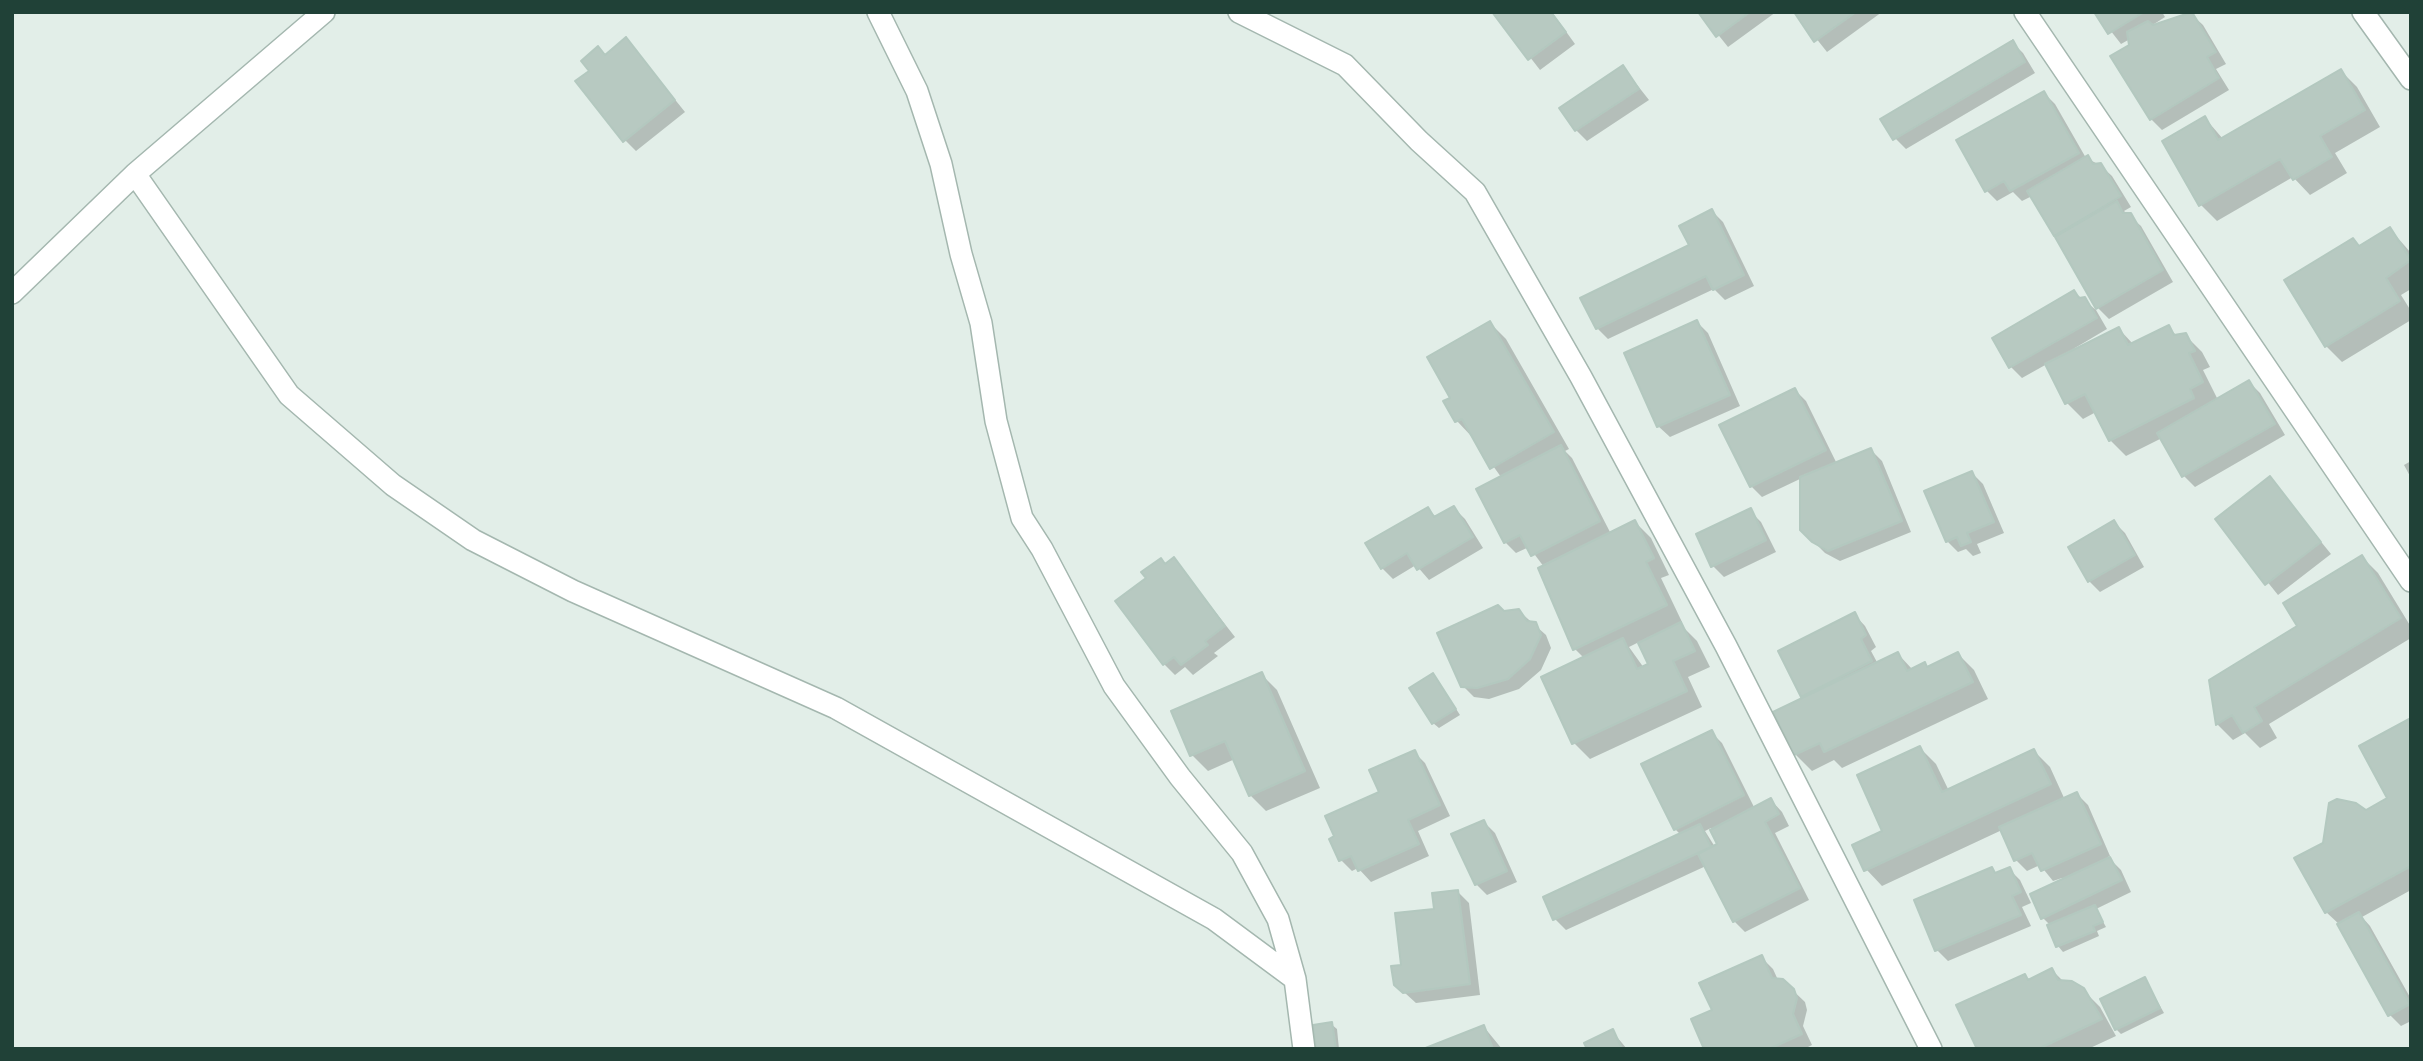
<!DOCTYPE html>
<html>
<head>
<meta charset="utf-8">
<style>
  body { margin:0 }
  #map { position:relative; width:2423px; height:1061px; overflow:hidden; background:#e2eee8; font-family:Montserrat,sans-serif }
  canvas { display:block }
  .frame { position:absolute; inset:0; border:14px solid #204137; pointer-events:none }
</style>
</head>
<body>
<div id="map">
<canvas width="2423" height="1061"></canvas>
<div class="frame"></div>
</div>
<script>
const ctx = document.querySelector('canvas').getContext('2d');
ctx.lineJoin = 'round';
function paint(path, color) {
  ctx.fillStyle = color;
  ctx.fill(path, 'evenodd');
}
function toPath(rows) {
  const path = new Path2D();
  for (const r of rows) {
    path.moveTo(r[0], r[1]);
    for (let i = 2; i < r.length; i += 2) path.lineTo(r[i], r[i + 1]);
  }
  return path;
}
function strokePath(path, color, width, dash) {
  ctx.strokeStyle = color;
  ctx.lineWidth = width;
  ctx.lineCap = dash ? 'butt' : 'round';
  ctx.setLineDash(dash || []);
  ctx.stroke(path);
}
paint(toPath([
  [1495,12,1552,12,1575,44,1540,70],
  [1700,12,1776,12,1728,47],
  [1882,12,1827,52,1796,13,1797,12],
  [2096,12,2162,12,2165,17,2151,26,2191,14,2203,25,2226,64,2216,69,2229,90,2162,130,2151,119,2130,39,2121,44],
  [2012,42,2023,53,2035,73,1906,149,1895,138],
  [636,51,685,112,636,151,625,140,606,56],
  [1623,67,1649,100,1587,141,1576,130],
  [2341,71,2357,87,2380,127,2335,153,2347,173,2310,195,2293,177,2217,221,2201,205,2205,118,2223,139],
  [2044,93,2055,104,2086,158,2100,165,2112,176,2131,207,2124,211,2141,226,2173,282,2109,319,2098,308,2032,196,2022,201,2013,192,1997,201,1986,190],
  [1712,211,1723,222,1754,286,1725,300,1714,289,1608,339,1597,328,1691,246],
  [2390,229,2411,253,2411,289,2401,295,2411,311,2411,320,2342,362,2326,346,2353,240,2360,247],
  [2074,292,2096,310,2107,329,2075,348,2076,350,2119,329,2134,345,2168,327,2177,336,2185,335,2202,352,2210,367,2203,370,2218,400,2249,382,2260,393,2285,435,2195,487,2184,476,2162,438,2126,456,2110,440,2096,412,2083,419,2067,403,2047,364,2022,378,2011,367,1995,338],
  [1697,322,1708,333,1740,406,1670,437,1658,426],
  [1490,323,1506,339,1569,449,1565,451,1572,458,1611,534,1635,522,1651,538,1669,575,1661,578,1682,622,1679,623,1697,641,1710,667,1688,677,1702,707,1590,759,1574,743,1584,658,1575,649,1540,568,1544,567,1529,547,1516,553,1505,542,1501,477,1473,438,1457,421,1446,402,1452,398],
  [1639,642,1650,665,1644,668,1629,647],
  [1795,390,1806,401,1837,464,1871,450,1882,461,1911,532,1840,561,1825,553,1801,529,1802,478,1762,497,1751,486,1721,426],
  [2411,461,2411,478,2404,465],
  [1972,473,1983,484,2004,533,1977,544,1981,553,1973,556,1966,549,1958,552,1947,541],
  [2270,479,2331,554,2278,595,2217,519],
  [1454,508,1465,519,1483,548,1429,580,1416,565,1393,579,1382,568,1428,509,1437,518],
  [1750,511,1761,522,1776,552,1724,577,1713,566],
  [2114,522,2125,533,2144,567,2100,592,2089,581,2070,547],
  [2362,557,2378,573,2411,627,2411,638,2269,724,2277,738,2260,748,2245,733,2233,740,2217,724],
  [1174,559,1235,637,1214,653,1218,656,1193,675,1185,667,1175,675,1164,664,1161,560,1166,565],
  [1519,611,1546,635,1551,648,1541,670,1519,689,1489,699,1474,697,1463,686,1504,613],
  [1854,614,1865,626,1876,647,1871,651,1878,664,1898,654,1913,670,1928,668,1958,654,1974,670,1988,699,1842,768,1834,760,1812,771,1795,754,1775,712,1805,698,1803,696],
  [1261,674,1277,690,1320,788,1266,811,1250,795,1235,759,1208,771,1192,755],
  [1438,681,1460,715,1439,728,1433,723],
  [2411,720,2411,890,2362,917,2370,926,2411,999,2411,1021,2401,1026,2390,1015,2340,925,2326,912,2324,844,2366,812,2390,799],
  [1711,732,1722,743,1755,809,1771,800,1782,812,1789,826,1775,833,1809,900,1745,932,1734,921,1706,866,1566,930,1555,919,1681,835,1675,829],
  [1711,828,1720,844,1715,847,1705,831],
  [1920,748,1936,764,1949,791,2034,751,2050,767,2065,800,2077,794,2088,805,2110,856,2108,857,2121,870,2131,892,2096,909,2106,927,2097,931,2099,936,2063,952,2058,946,2051,926,2043,918,2063,881,2062,878,2053,881,2040,865,2027,871,2016,860,2002,830,1882,886,1866,869],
  [1414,752,1425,763,1450,816,1418,831,1429,856,1371,882,1358,868,1352,871,1341,860],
  [1484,822,1495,833,1517,882,1487,895,1476,884],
  [1992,869,1997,874,2009,869,2020,880,2031,903,2022,907,2031,926,1948,961,1937,950],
  [1458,892,1469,903,1480,995,1416,1003,1395,984,1436,910],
  [1762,958,1773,969,1778,980,1783,981,1805,1002,1807,1010,1803,1026,1812,1045,1804,1049,1706,1049,1714,1011],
  [2052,970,2064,982,2083,990,2100,1007,2116,1036,2088,1049,1979,1049,2025,976,2030,981],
  [2145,979,2164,1013,2121,1034,2116,1029],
  [1331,1024,1337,1029,1339,1049,1318,1049],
  [1484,1027,1502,1049,1428,1049],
  [1612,1031,1627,1049,1589,1049]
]), '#0003');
const building = toPath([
  [1492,12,1551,12,1566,32,1528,60,1492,12],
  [1698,12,1750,12,1716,37,1698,12],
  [1794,12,1856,12,1814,42,1794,12],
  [2094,12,2144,12,2108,34,2094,12],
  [2192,12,2216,52,2207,57,2219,78,2150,120,2110,56,2129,45,2127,32,2148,21,2153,25,2192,12],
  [626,37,675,100,623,142,575,81,589,71,581,61,598,46,605,55,626,37],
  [2013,40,2025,62,1893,140,1880,119,2013,40],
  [1623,65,1639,89,1575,131,1559,108,1623,65],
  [2341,69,2365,110,2320,136,2332,157,2293,180,2280,159,2199,206,2162,141,2205,116,2218,140,2341,69],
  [2044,91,2079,153,2010,191,2004,181,1985,192,1956,140,2044,91],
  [2088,155,2093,164,2101,163,2121,196,2054,236,2027,191,2088,155],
  [2117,201,2123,213,2131,213,2163,270,2096,309,2055,237,2117,201],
  [1712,209,1744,275,1713,290,1706,276,1596,329,1580,298,1689,245,1679,226,1712,209],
  [2390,227,2411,260,2386,278,2400,301,2325,347,2284,280,2353,238,2359,246,2390,227],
  [2074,290,2079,298,2085,297,2097,318,2009,368,1992,338,2074,290],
  [1697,320,1730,395,1657,427,1624,353,1697,320],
  [1490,321,1554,432,1490,469,1462,419,1455,422,1443,401,1450,398,1427,357,1490,321],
  [2169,325,2174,335,2186,333,2195,351,2189,353,2203,382,2190,389,2194,398,2109,441,2085,394,2065,404,2045,364,2119,327,2128,345,2169,325],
  [2249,380,2275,424,2182,477,2157,433,2249,380],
  [1795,388,1826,450,1750,487,1719,425,1795,388],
  [1561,445,1600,521,1531,556,1520,535,1504,543,1476,489,1561,445],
  [1871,448,1902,521,1828,551,1812,542,1800,530,1800,477,1871,448],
  [1972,471,1994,522,1967,533,1971,542,1961,546,1957,537,1946,542,1924,491,1972,471],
  [2270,476,2321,542,2265,585,2215,519,2270,476],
  [1454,506,1473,537,1417,570,1407,553,1381,569,1365,543,1428,507,1434,517,1454,506],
  [1751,508,1766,540,1711,567,1696,534,1751,508],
  [1635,520,1654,558,1646,562,1667,605,1573,650,1538,568,1635,520],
  [2114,520,2135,555,2088,582,2068,547,2114,520],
  [2362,555,2401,618,2254,707,2262,721,2243,733,2232,715,2216,725,2209,680,2297,626,2283,603,2362,555],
  [1174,557,1225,626,1205,641,1208,645,1181,665,1174,657,1163,665,1115,601,1146,578,1141,572,1161,558,1165,564,1174,557],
  [1498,605,1504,611,1519,609,1527,621,1536,622,1541,635,1530,659,1508,679,1477,688,1461,687,1437,633,1498,605],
  [1855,612,1866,635,1861,639,1872,661,1801,697,1778,651,1855,612],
  [1681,622,1695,651,1673,661,1687,691,1572,744,1541,677,1623,638,1637,669,1648,664,1638,643,1681,622],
  [1898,652,1907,671,1925,662,1927,667,1958,652,1973,682,1824,752,1820,743,1794,755,1773,712,1898,652],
  [1262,672,1305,771,1249,796,1225,741,1190,756,1171,711,1262,672],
  [1433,673,1456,709,1432,724,1409,688,1433,673],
  [2411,718,2411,866,2325,913,2294,858,2323,843,2329,803,2337,799,2356,803,2366,810,2387,798,2359,746,2411,718],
  [1712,730,1744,795,1674,830,1641,764,1712,730],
  [1920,746,1942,792,2034,749,2051,784,1864,871,1852,845,1882,831,1857,775,1920,746],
  [1415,750,1440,805,1408,820,1419,844,1358,871,1351,856,1339,861,1329,839,1334,836,1325,816,1379,792,1369,770,1415,750],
  [2077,792,2101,844,2041,871,2032,853,2014,861,1999,827,2077,792],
  [1771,798,1779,814,1765,822,1800,888,1733,922,1698,854,1717,844,1710,830,1771,798],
  [1484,820,1507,871,1475,885,1451,834,1484,820],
  [1700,824,1711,847,1553,920,1543,897,1700,824],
  [2110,857,2122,880,2041,919,2030,894,2110,857],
  [1992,867,1995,873,2010,867,2021,892,2012,896,2021,915,1935,951,1914,900,1992,867],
  [1458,890,1470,984,1403,993,1394,985,1391,966,1401,965,1395,913,1434,909,1432,893,1458,890],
  [2095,905,2103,922,2093,926,2095,931,2056,947,2047,925,2095,905],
  [2359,912,2410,1004,2388,1016,2337,924,2359,912],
  [1762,955,1772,978,1783,979,1794,989,1797,998,1793,1014,1802,1034,1769,1049,1704,1049,1691,1019,1712,1010,1699,983,1762,955],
  [2052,968,2058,980,2072,981,2084,988,2102,1019,2038,1049,1977,1049,1956,1005,2025,974,2028,980,2052,968],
  [2145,977,2160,1008,2115,1030,2100,999,2145,977],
  [1332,1022,1336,1049,1316,1049,1313,1025,1332,1022],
  [1484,1025,1493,1049,1423,1049,1484,1025],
  [1613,1029,1622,1049,1587,1049,1584,1043,1613,1029]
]);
paint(building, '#b7c9c1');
strokePath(building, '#b3c8bf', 2);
const minor = toPath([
  [878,12,917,91,941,164,961,254,981,323,996,421,1022,518,1042,549,1114,686,1180,777,1242,853,1278,919,1295,979,1304,1049],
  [1239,12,1345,65,1419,141,1475,192,1581,377,1726,646,1931,1049],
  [2025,12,2411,581],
  [2363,12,2411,79],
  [135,174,289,395,393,485,473,540,573,591,836,708,1214,919,1295,979],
  [12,293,135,174,324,12]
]);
strokePath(minor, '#a4b7af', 24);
strokePath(minor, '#fff', 21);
</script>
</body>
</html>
